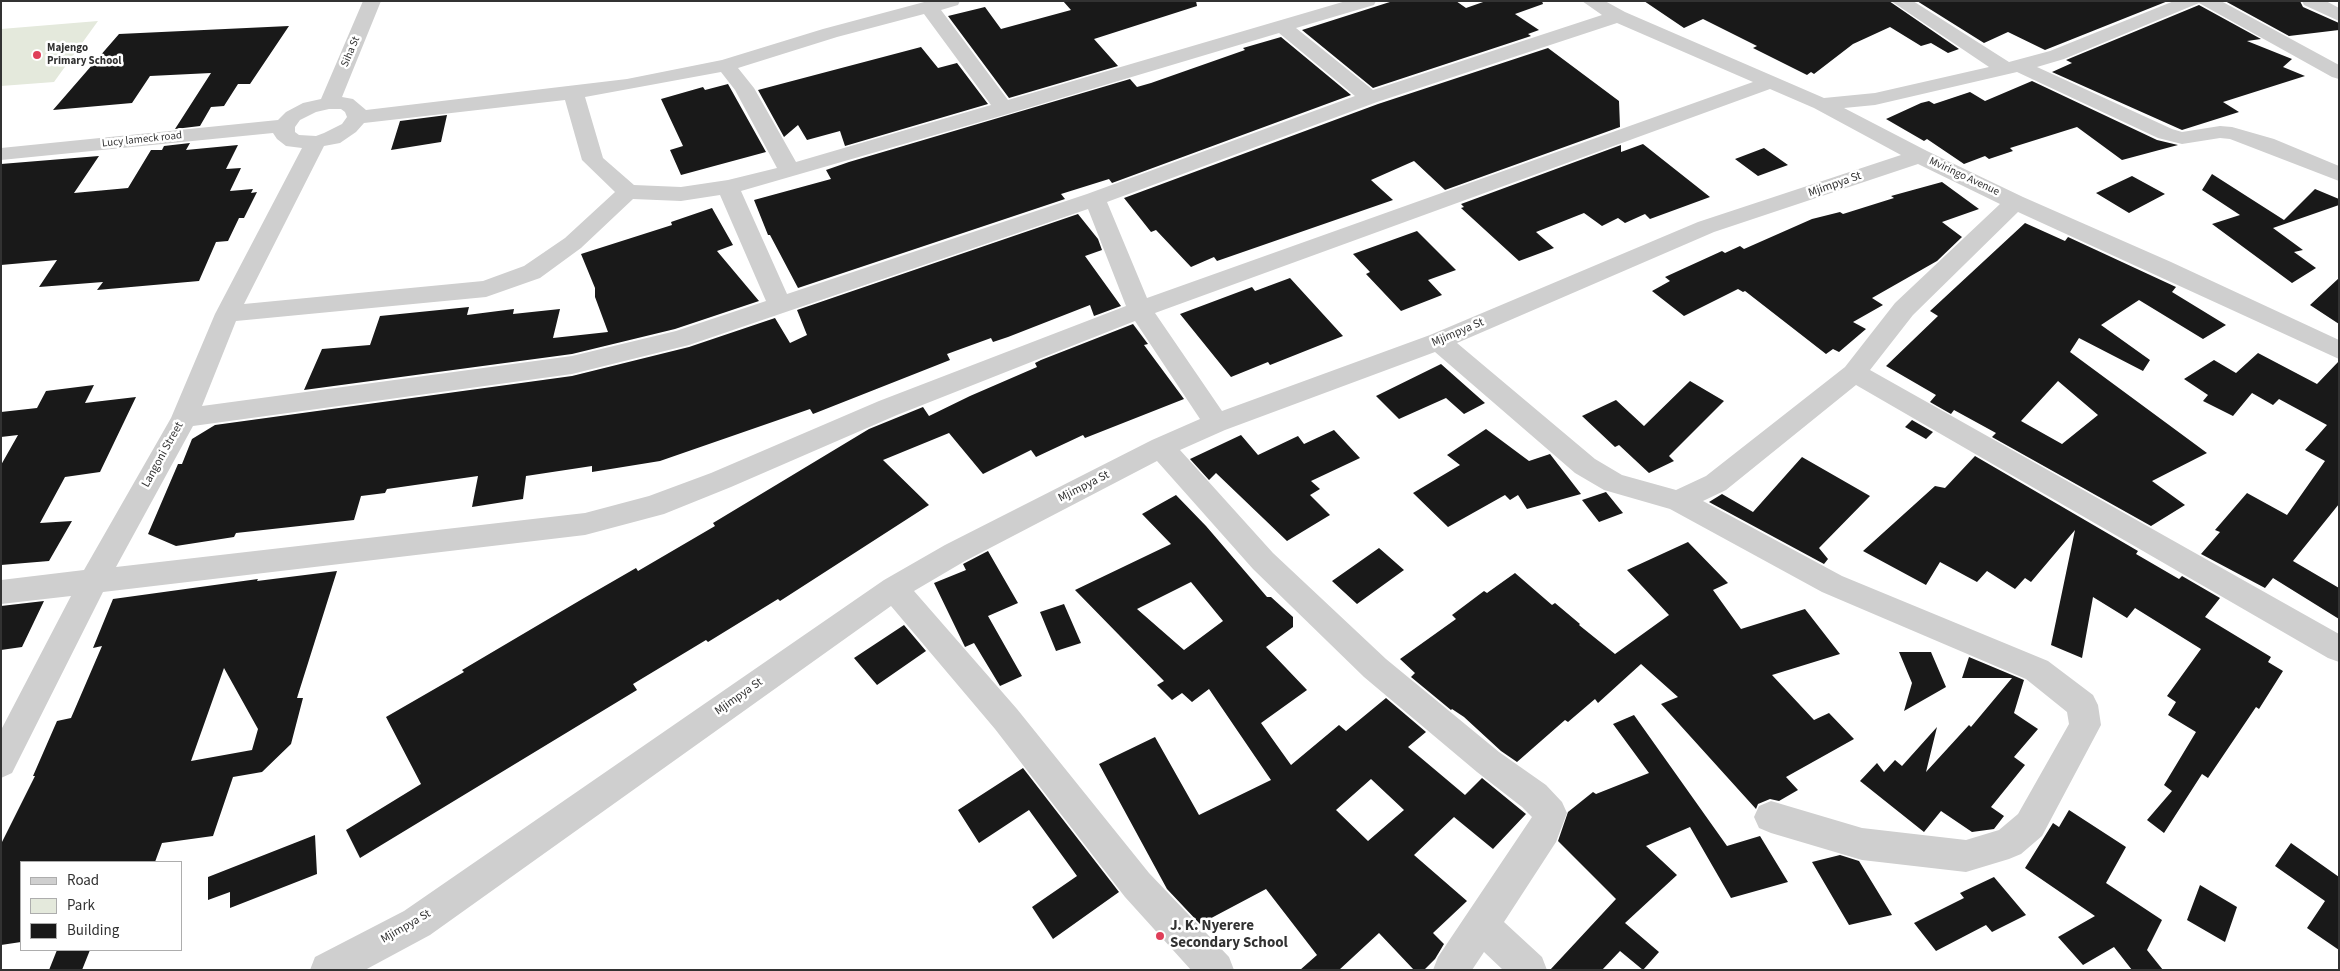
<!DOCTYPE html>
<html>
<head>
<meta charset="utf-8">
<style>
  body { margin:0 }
  #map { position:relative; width:2340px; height:971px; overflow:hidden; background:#fff; font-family:"Source Sans 3",sans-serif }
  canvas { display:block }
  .frame { position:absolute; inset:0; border:2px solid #323232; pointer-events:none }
  .legend { position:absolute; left:20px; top:861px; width:162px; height:90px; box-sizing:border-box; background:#fff; border:1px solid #adadad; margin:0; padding:6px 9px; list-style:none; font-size:15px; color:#323232 }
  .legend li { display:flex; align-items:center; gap:10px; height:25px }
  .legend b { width:25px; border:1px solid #adadad }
</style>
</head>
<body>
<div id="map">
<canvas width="2340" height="971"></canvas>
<div class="frame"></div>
<ul class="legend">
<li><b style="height:6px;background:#cfcfcf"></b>Road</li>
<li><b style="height:14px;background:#e4e9dc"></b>Park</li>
<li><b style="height:14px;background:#191919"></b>Building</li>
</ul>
</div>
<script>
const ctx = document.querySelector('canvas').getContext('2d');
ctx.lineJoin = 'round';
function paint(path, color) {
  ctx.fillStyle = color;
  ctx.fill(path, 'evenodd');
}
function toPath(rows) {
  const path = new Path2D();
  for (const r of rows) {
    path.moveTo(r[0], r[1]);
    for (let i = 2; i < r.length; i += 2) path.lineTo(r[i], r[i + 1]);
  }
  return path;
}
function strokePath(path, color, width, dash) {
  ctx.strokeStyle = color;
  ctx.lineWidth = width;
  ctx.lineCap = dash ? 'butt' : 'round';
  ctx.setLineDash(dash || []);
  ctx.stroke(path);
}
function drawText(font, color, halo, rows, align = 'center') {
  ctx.font = font + ' "Source Sans 3",sans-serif';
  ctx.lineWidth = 5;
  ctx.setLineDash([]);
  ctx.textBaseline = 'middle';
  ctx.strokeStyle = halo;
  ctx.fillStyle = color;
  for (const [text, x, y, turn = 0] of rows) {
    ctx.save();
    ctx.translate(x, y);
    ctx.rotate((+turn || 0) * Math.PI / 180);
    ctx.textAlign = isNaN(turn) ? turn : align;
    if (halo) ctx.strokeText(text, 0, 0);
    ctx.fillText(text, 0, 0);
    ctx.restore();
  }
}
paint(toPath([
  [98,21,54,82,1,86,1,29]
]), '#e4e9dc');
paint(toPath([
  [1063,1,1196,1,1197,6,1094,39,1118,66,1009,98,948,16,985,7,1001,29,1071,10],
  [1393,1,1456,1,1466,8,1486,1,1542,1,1543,4,1515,14,1539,30,1528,34,1531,36,1373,88,1302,30],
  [1644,1,1889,1,1959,49,1948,53,1931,43,1921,46,1890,27,1853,44,1814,74,1811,72,1807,75,1753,48,1757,46,1703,19,1684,28],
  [1917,1,2168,1,2045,50,2008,32,1984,43],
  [2225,1,2300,1,2303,7,2339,23,2339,30,2289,36],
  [2199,5,2261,39,2247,41,2292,59,2283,67,2305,76,2223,102,2239,112,2182,130,2052,72,2072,63,2066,60],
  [289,26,250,84,238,84,224,106,211,107,200,126,175,129,211,73,150,76,132,103,53,110,119,34],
  [1281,37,1351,95,1112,183,1109,179,1061,194,1065,199,798,288,770,235,768,235,754,200,831,179,826,170,849,162,1130,79,1137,87,1151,83,1245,50,1243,48],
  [921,47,938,68,957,63,988,104,845,146,840,131,807,140,798,125,784,137,758,90],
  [1548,48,1619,101,1620,127,1445,190,1414,161,1371,180,1393,200,1217,261,1214,257,1191,267,1156,230,1151,232,1124,198,1378,104],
  [2032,81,2157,140,2178,145,2122,160,2077,127,2010,148,2013,151,1989,159,1985,156,1964,164,1927,139,1924,141,1886,119,1921,103,1929,101,1934,104,1970,92,1985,101],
  [728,84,766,152,681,175,670,150,683,146,661,99,703,87,705,90],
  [447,115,441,142,391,150,400,121],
  [190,143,186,150,238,145,226,169,241,168,230,191,253,189,251,193,257,192,244,218,239,218,228,241,216,242,199,281,97,290,103,282,39,287,57,260,1,265,1,164,99,156,74,193,128,188,151,150,162,150,164,146],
  [1643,144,1710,197,1650,219,1645,214,1625,223,1618,218,1602,226,1584,213,1536,232,1554,248,1519,261,1461,208,1464,207,1461,204,1621,145,1621,152],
  [1764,148,1788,165,1758,176,1735,159],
  [2212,174,2284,220,2315,189,2339,199,2339,205,2273,228,2303,250,2294,252,2316,268,2292,283,2212,224,2240,215,2202,190],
  [2132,176,2165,194,2129,213,2096,193],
  [1942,182,1979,209,1942,222,1962,237,1937,261,1872,298,1883,305,1853,322,1866,329,1839,352,1833,349,1826,354,1745,291,1743,292,1738,289,1684,316,1652,291,1670,281,1665,277,1722,251,1725,253,1740,246,1744,249,1812,219,1840,212,1843,214,1894,198,1891,196],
  [712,208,733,245,717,251,759,301,675,329,572,354,304,390,322,349,370,345,380,316,469,307,467,315,514,309,513,314,560,309,553,338,608,332,595,297,595,288,581,254,672,225,671,222],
  [1078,214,1098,239,1102,250,1085,256,1121,306,1094,316,1090,305,1008,337,993,342,991,338,947,354,950,360,813,414,810,409,660,461,592,472,592,466,526,476,523,499,472,507,478,476,387,489,385,493,361,496,354,520,236,533,234,537,176,546,148,534,178,464,182,464,192,439,215,425,572,376,689,347,775,318,790,343,807,335,797,310],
  [2025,223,2065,241,2068,237,2176,287,2172,292,2226,325,2203,339,2139,300,2101,325,2150,360,2143,371,2079,338,2070,352,2207,453,2152,481,2185,505,2151,526,1992,437,1996,433,1954,410,1951,414,1930,402,1936,395,1886,366,1938,316,1930,311],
  [2058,381,2098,415,2062,444,2021,421],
  [1417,231,1456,270,1428,280,1442,295,1401,311,1366,274,1370,272,1353,254],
  [1290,278,1343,336,1270,365,1268,362,1231,377,1180,314,1252,287,1255,291],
  [2339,278,2339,324,2310,305],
  [1133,324,1148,344,1144,345,1184,399,1085,438,1083,435,1036,457,1031,450,983,474,949,433,883,460,929,505,780,601,778,599,708,642,706,640,633,684,637,690,360,858,346,830,421,784,386,717,464,672,462,670,584,598,636,568,638,571,715,526,713,523,869,429,923,407,929,416,970,396,1037,367,1035,363,1041,360],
  [2258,353,2317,384,2339,361,2339,504,2293,561,2339,588,2339,619,2273,578,2265,588,2201,554,2220,532,2215,530,2247,493,2287,515,2325,461,2305,450,2327,425,2279,399,2273,405,2252,393,2233,416,2203,401,2208,395,2184,379,2214,360,2236,373],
  [1441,364,1485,403,1464,414,1446,398,1399,419,1376,396],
  [1690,381,1724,401,1669,456,1674,461,1649,473,1619,445,1615,447,1582,416,1616,400,1644,426],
  [94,385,85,403,136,397,100,472,65,477,40,523,72,521,49,561,1,565,1,465,18,435,1,437,1,412,37,408,46,391],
  [1912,420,1933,432,1926,439,1905,427],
  [1486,429,1529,461,1550,454,1581,494,1527,509,1518,495,1510,500,1505,495,1448,527,1413,493,1460,465,1447,455],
  [1334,430,1360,458,1311,481,1320,489,1310,495,1330,515,1287,541,1216,473,1209,480,1190,459,1241,435,1258,455,1298,436,1304,444],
  [1975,456,2138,551,2136,554,2179,579,2182,576,2220,598,2205,617,2271,657,2268,662,2283,671,2259,709,2256,707,2208,778,2202,774,2164,833,2147,820,2172,791,2164,785,2196,732,2168,715,2176,702,2167,696,2201,649,2135,608,2127,618,2093,597,2082,658,2051,645,2075,530,2031,582,2025,578,2015,589,1987,571,1977,582,1940,562,1926,585,1863,551,1935,486,1945,488],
  [1802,457,1870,496,1819,548,1828,559,1824,564,1709,502,1722,494,1753,512],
  [1606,492,1623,513,1599,522,1582,500],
  [1176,495,1206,526,1267,597,1271,597,1293,617,1293,627,1266,647,1307,690,1261,723,1291,765,1339,725,1346,731,1386,698,1426,732,1408,747,1465,795,1482,778,1526,814,1493,849,1454,817,1414,855,1467,901,1433,933,1444,944,1435,959,1424,970,1414,970,1379,933,1339,970,1300,970,1317,955,1266,889,1200,924,1167,889,1099,764,1155,737,1199,815,1271,780,1209,689,1192,702,1182,693,1172,700,1157,685,1164,681,1075,590,1171,544,1142,514],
  [1191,582,1223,621,1184,650,1137,609],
  [1371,779,1404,810,1368,841,1336,810],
  [1688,542,1728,583,1713,590,1741,629,1805,609,1840,654,1772,675,1814,720,1829,713,1854,739,1786,777,1798,790,1779,801,1770,799,1758,804,1756,809,1661,704,1678,697,1641,664,1598,703,1595,699,1568,722,1565,720,1517,762,1501,751,1464,717,1452,709,1451,710,1411,677,1415,673,1400,659,1456,619,1452,615,1484,591,1487,593,1515,573,1552,605,1555,603,1580,624,1579,625,1615,654,1669,615,1627,570],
  [1379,548,1404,570,1357,604,1332,581],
  [988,551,1018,603,988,616,1022,676,1000,686,974,643,965,647,934,583,966,570,963,564],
  [337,571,297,698,303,698,291,744,262,772,233,777,213,836,162,843,155,862,21,862,21,942,1,945,1,844,35,776,33,776,57,721,71,718,102,646,93,648,113,599,258,579,257,581],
  [224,668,258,729,252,750,191,761],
  [44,601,22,647,1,650,1,606],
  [1064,604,1081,643,1056,651,1040,612],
  [904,625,926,651,877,685,854,658],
  [1899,652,1931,652,1946,687,1904,711,1912,683],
  [1969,657,2024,680,2014,713,2038,729,2014,757,2025,765,1991,807,2004,816,1994,829,1972,832,1941,811,1924,832,1860,781,1877,763,1884,772,1895,760,1902,766,1937,727,1926,772,1969,725,1971,727,2012,678,1962,678],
  [1634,715,1727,846,1760,836,1788,882,1731,898,1690,827,1646,846,1677,875,1625,923,1659,952,1643,970,1620,951,1602,970,1550,970,1616,899,1558,841,1568,812,1593,792,1596,794,1649,773,1613,724],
  [1023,768,1119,892,1053,939,1032,907,1077,876,1029,810,979,843,958,810],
  [2069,810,2126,847,2106,883,2162,920,2147,950,2163,970,2132,970,2114,947,2083,965,2058,937,2095,916,2025,868,2053,823,2059,827],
  [315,835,317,874,230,908,230,892,208,900,208,877],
  [2291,843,2339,877,2339,950,2307,928,2325,901,2275,866],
  [1840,855,1859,861,1892,915,1849,925,1812,862],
  [1994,877,2026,915,1992,932,1986,925,1936,951,1914,923,1964,898,1960,893],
  [2200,885,2237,907,2225,942,2187,920],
  [57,950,90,950,82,970,49,970]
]), '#191919');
paint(toPath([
  [363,1,381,1,342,97,353,99,366,110,627,79,722,60,823,29,928,1,960,1,958,5,941,10,1008,100,1346,1,1376,1,1374,5,1296,28,1373,90,1602,15,1582,1,1605,1,1625,12,1824,98,1875,93,1989,67,1891,1,1913,1,2009,62,2050,51,2174,1,2221,1,2339,65,2339,79,2332,77,2199,3,2064,59,2037,67,2172,129,2182,132,2220,126,2232,127,2274,139,2339,166,2339,181,2230,139,2220,138,2182,144,2158,138,2017,72,1875,105,1844,108,1927,151,2023,197,2171,262,2339,340,2339,359,2018,212,1913,315,1870,370,2339,634,2339,662,2328,658,1856,385,1726,490,1703,501,1842,576,2048,661,2093,695,2098,705,2101,725,2042,836,2021,854,2009,859,1966,872,1862,860,1771,833,1759,828,1754,817,1759,806,1771,801,1862,828,1966,840,1999,830,2018,814,2069,724,2067,712,2026,679,1822,592,1670,509,1604,490,1575,473,1435,352,1225,430,1180,450,1273,553,1386,659,1499,752,1546,785,1562,802,1567,813,1556,842,1504,922,1542,957,1547,970,1503,970,1484,952,1472,970,1433,970,1438,957,1532,817,1522,807,1477,772,1364,677,1253,569,1157,461,965,561,914,591,1017,709,1149,873,1229,957,1234,970,1191,970,1125,897,995,729,891,606,430,935,365,970,310,970,315,957,404,911,884,580,945,545,1152,440,1200,419,1135,321,897,415,731,487,664,514,585,535,103,592,12,773,1,778,1,730,71,596,1,604,1,580,84,570,171,418,215,314,302,148,286,146,277,139,273,133,1,160,1,148,278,120,286,112,303,103,321,99,363,1],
  [924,14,991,105,796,162,754,88,738,68,837,37,924,14],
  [1617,23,1753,82,1147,298,1107,202,1377,102,1617,23],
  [1279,33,1355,96,1087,194,787,294,741,191,1011,113,1279,33],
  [721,72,735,90,777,168,728,180,681,187,634,185,603,158,585,97,721,72],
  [1770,89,1814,108,1901,155,1698,222,1430,335,1222,411,1155,313,1770,89],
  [565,100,582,160,615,192,565,238,524,266,483,281,244,304,324,146,340,143,356,132,364,123,565,100],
  [329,109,341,109,345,112,347,117,342,124,324,133,316,136,299,135,295,132,295,127,300,120,316,112,329,109],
  [1918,164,2000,204,1895,303,1845,367,1706,476,1676,490,1622,475,1595,459,1457,343,1714,232,1918,164],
  [720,195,766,301,676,331,572,356,202,406,236,321,486,297,540,278,581,248,633,199,681,201,720,195],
  [1088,209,1126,306,879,401,711,473,649,496,585,513,116,567,193,426,572,374,689,345,1088,209],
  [2302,1,2326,1,2339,8,2339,21,2304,5,2302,1]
]), '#cfcfcf');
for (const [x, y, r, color] of [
  [37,55,5,"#df3f59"],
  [1160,936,5,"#df3f59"]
]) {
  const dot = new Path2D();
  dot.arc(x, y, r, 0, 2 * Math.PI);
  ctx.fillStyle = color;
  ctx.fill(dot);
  strokePath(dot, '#fff', 2);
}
drawText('bold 11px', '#323232', '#fff', [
  ["Majengo",47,49],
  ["Primary School",47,62]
], 'left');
drawText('11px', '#323232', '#fff', [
  ["Siha St",351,52,-67],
  ["Lucy lameck road",142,140,-6],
  ["Mviringo Avenue",1964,177,25]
]);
drawText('12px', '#323232', '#fff', [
  ["Mjimpya St",1835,185,-19],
  ["Mjimpya St",1458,333,-23],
  ["Langoni Street",163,455,-61],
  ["Mjimpya St",1084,487,-27],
  ["Mjimpya St",739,697,-35],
  ["Mjimpya St",406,927,-30]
]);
drawText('bold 15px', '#323232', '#fff', [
  ["J. K. Nyerere",1170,927],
  ["Secondary School",1170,944]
], 'left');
</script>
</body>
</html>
